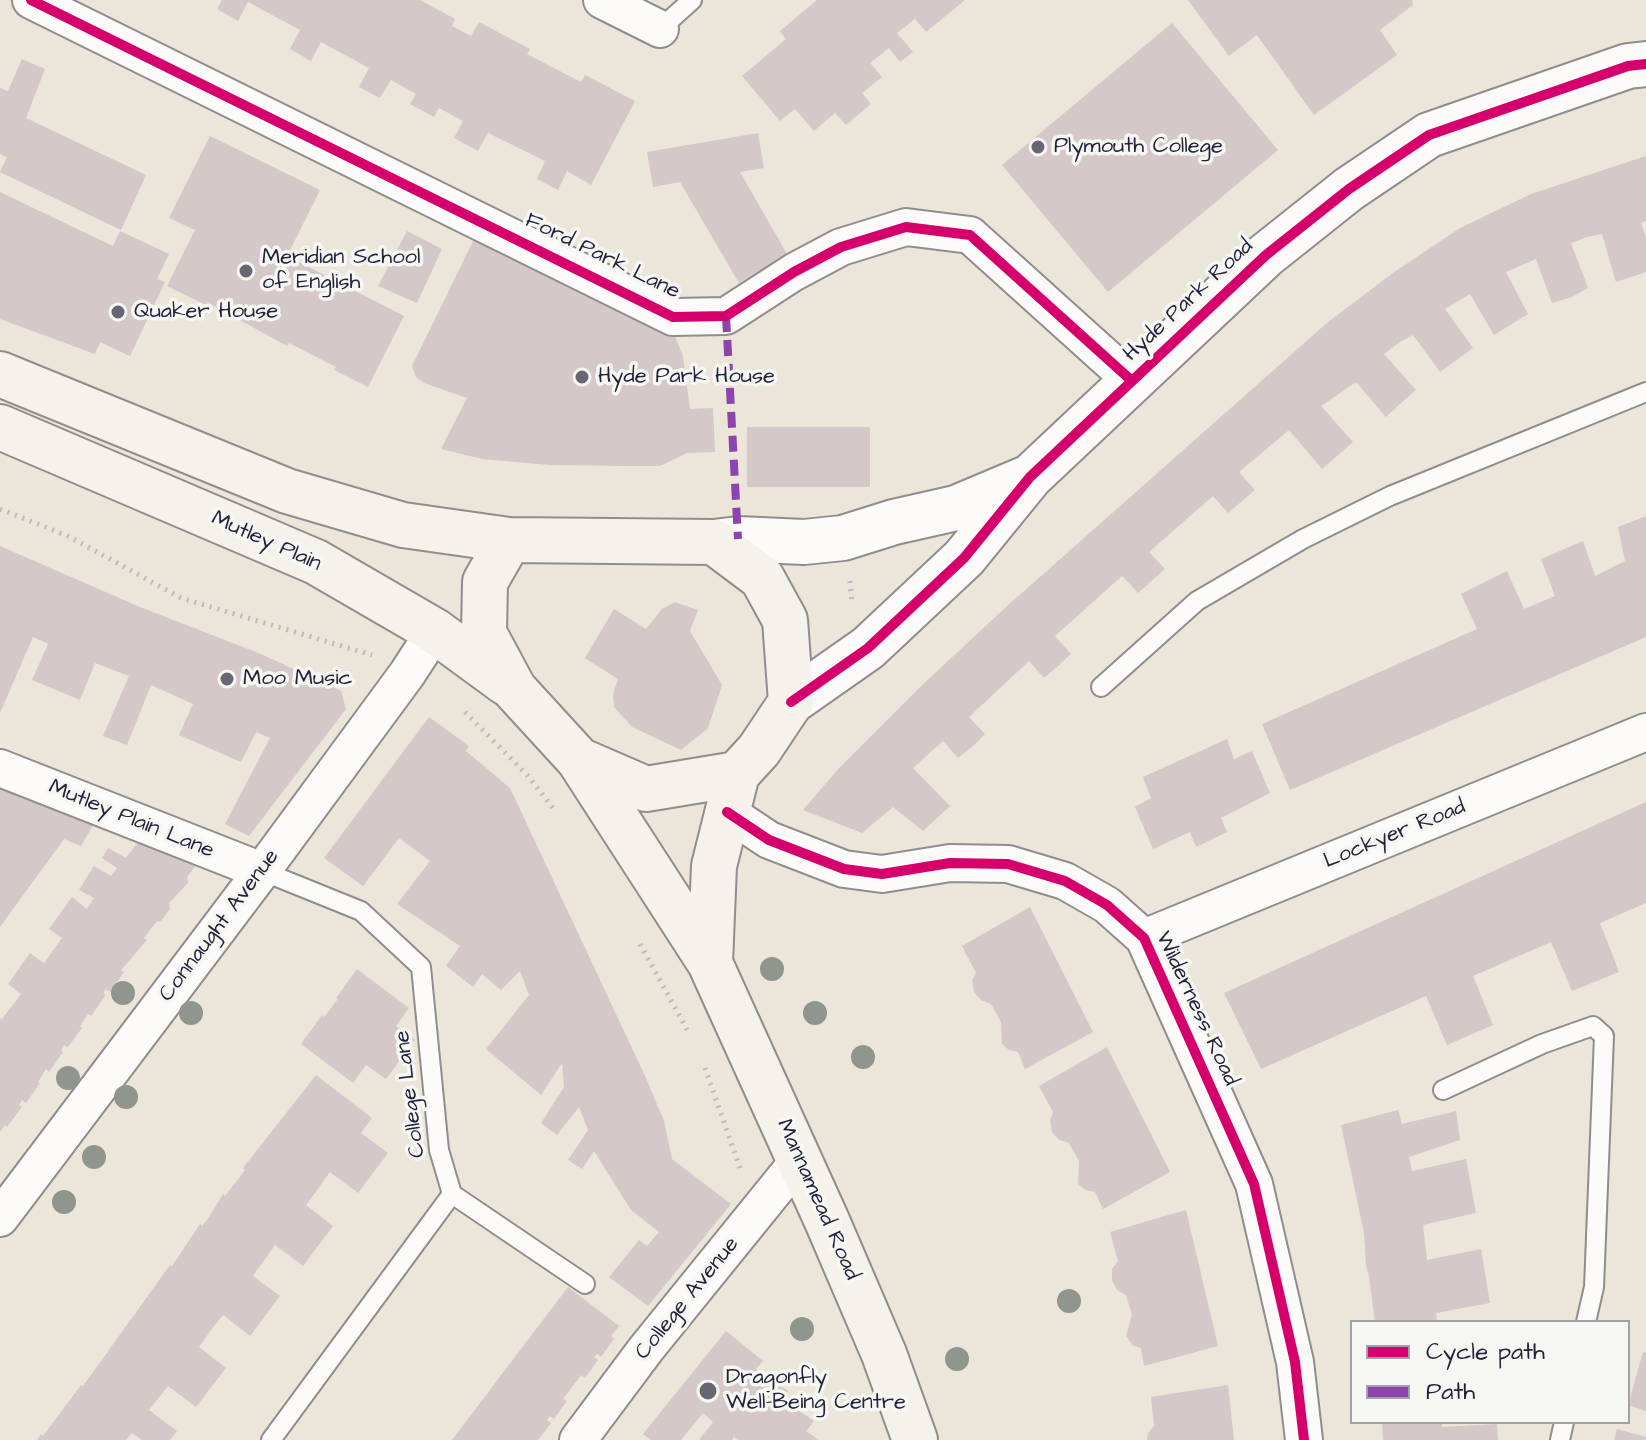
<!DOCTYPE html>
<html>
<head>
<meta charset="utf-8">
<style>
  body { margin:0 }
  #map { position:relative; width:1646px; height:1440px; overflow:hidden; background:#ebe5da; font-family:"Architects Daughter",sans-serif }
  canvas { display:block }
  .legend { position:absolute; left:1350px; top:1320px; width:280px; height:104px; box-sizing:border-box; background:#f6f6f2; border:2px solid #a1a1a9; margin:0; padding:10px 14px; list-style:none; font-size:24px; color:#22223b }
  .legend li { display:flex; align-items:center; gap:16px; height:40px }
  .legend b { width:40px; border:2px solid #a1a1a9 }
</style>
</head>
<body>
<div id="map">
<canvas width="1646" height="1440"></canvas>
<ul class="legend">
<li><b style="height:10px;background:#d6006c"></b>Cycle path</li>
<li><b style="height:10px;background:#8e44ad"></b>Path</li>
</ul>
</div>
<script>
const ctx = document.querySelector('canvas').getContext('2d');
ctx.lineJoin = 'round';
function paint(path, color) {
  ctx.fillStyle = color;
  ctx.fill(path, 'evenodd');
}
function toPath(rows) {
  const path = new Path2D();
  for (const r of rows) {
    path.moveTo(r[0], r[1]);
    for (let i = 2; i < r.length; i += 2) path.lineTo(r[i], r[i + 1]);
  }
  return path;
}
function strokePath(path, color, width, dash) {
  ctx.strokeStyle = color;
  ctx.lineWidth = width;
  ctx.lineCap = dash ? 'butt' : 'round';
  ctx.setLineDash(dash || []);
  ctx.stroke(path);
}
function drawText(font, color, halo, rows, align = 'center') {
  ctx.font = font + ' "Architects Daughter",sans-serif';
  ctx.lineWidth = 7;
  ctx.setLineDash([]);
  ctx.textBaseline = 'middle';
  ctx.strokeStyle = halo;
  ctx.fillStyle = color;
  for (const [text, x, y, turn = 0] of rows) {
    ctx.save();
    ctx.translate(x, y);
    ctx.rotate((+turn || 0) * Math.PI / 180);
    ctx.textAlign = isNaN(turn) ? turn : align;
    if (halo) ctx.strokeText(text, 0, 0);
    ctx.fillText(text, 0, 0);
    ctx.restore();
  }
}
paint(toPath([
  [222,0,420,0,455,19,452,26,471,36,479,22,530,49,527,54,581,82,585,75,635,101,591,185,567,171,558,190,537,179,545,161,488,133,478,151,454,138,463,121,439,108,434,117,410,104,416,94,391,80,380,98,359,87,369,68,321,42,311,61,290,49,300,30,248,2,238,21,217,9],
  [817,0,965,0,926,32,915,19,897,33,913,52,900,62,889,48,870,63,882,77,862,93,871,104,846,125,835,113,814,131,795,109,780,121,742,76,786,39,780,31],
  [1188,0,1412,0,1413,5,1380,30,1397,55,1314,115,1257,35,1229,56],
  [1172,23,1278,150,1108,292,1002,165],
  [22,59,45,69,26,118,146,175,121,230,0,172,7,157,0,154,0,88,8,91],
  [758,133,764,168,740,172,787,254,739,283,680,182,653,187,647,152],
  [210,136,320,190,287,256,404,316,368,387,334,370,336,367,289,343,287,346,207,302,206,305,167,286,195,230,169,218],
  [1646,156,1646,221,1641,223,1646,237,1646,272,1616,282,1602,234,1587,237,1571,243,1588,288,1572,297,1552,303,1536,259,1506,272,1528,314,1494,335,1470,294,1445,309,1473,348,1440,372,1413,335,1400,342,1384,354,1416,390,1400,404,1386,417,1356,382,1321,406,1353,442,1322,469,1289,430,1239,472,1255,490,1228,513,1213,496,1149,552,1165,569,1138,593,1122,576,1055,636,1071,654,1058,666,1044,678,1029,661,969,717,985,734,972,747,958,758,943,741,913,768,950,806,923,831,893,807,862,833,803,810,840,767,920,687,1006,607,1328,322,1393,273,1460,228,1531,194],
  [0,192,113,246,120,231,169,254,157,279,165,282,130,356,100,342,95,354,0,319],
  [407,231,442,249,417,303,378,286],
  [477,233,675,336,683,356,690,409,713,408,715,452,687,453,660,466,626,466,550,465,482,459,441,449,467,398,424,383,416,377,412,366],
  [747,427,870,427,870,487,747,487],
  [1646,516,1646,637,1290,790,1262,724,1477,629,1461,594,1507,571,1524,609,1555,596,1541,559,1583,541,1595,576,1625,561,1618,527],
  [0,546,140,607,261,654,341,691,346,709,249,836,225,824,270,738,256,732,241,762,179,735,193,704,151,685,127,745,103,736,129,676,95,663,80,700,32,680,48,644,33,637,0,713],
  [675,602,698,610,690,631,722,685,708,728,681,750,632,727,614,707,613,694,618,679,585,658,614,609,646,629,662,609],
  [429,717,469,746,466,751,510,788,646,1078,664,1121,672,1159,731,1204,648,1306,609,1277,639,1240,647,1246,659,1232,631,1210,594,1151,582,1169,568,1160,588,1130,579,1107,557,1135,541,1123,564,1087,562,1063,541,1095,486,1049,529,995,520,971,501,990,482,974,473,987,446,966,460,946,397,904,430,861,399,838,363,886,324,858],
  [1227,739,1234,759,1252,751,1270,793,1221,818,1227,832,1196,847,1190,832,1153,849,1135,807,1151,798,1143,777],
  [0,782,95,822,81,846,64,839,0,927],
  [1646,802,1646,903,1600,923,1619,972,1572,991,1551,942,1473,976,1493,1025,1447,1045,1426,996,1261,1069,1224,993],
  [141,838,199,861,187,877,188,883,169,903,170,909,161,921,156,922,144,938,147,940,121,970,124,972,110,992,106,989,104,992,105,996,91,1016,88,1014,80,1026,82,1028,68,1047,64,1045,61,1050,63,1052,49,1072,46,1069,38,1082,40,1083,26,1103,22,1100,19,1105,22,1107,7,1127,5,1125,0,1132,0,1018,2,1019,21,994,8,984,30,953,44,963,62,938,49,929,72,897,87,909,94,898,79,890,94,866,111,876,117,868,102,858,108,848,126,858],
  [1030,907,1093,1032,1025,1069,1018,1052,1009,1050,1002,1044,1001,1022,991,1004,981,1000,974,992,972,981,976,973,962,946],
  [357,969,409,1008,396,1026,415,1040,386,1079,366,1065,353,1083,301,1044,322,1015,324,1017,338,999,336,998],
  [1107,1047,1170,1172,1103,1209,1095,1192,1086,1190,1078,1184,1079,1161,1069,1143,1059,1140,1052,1132,1050,1121,1053,1112,1039,1086],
  [316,1075,372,1118,361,1133,388,1153,358,1193,330,1172,306,1205,333,1226,303,1266,275,1245,253,1276,280,1296,250,1336,223,1315,211,1330,199,1347,226,1368,196,1407,168,1386,149,1410,177,1431,170,1440,142,1440,132,1433,126,1440,37,1440,41,1434,43,1436,81,1385,83,1386,170,1265,172,1266,200,1224,202,1226,209,1217,223,1194,225,1196,245,1170,243,1168],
  [1398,1110,1402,1124,1456,1111,1460,1140,1409,1157,1412,1171,1466,1159,1476,1213,1423,1225,1427,1260,1481,1249,1490,1303,1436,1313,1437,1322,1375,1322,1369,1276,1366,1266,1364,1233,1341,1125],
  [1186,1210,1218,1346,1144,1366,1141,1348,1132,1345,1126,1336,1132,1315,1126,1295,1117,1290,1112,1280,1112,1269,1118,1261,1110,1232],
  [568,1287,619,1326,611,1336,614,1339,601,1357,597,1354,594,1357,598,1360,585,1378,581,1375,563,1399,567,1401,554,1419,550,1416,547,1420,551,1423,538,1440,452,1440],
  [726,1331,763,1361,756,1369,788,1391,781,1398,814,1421,806,1431,819,1440,738,1440,734,1437,732,1440,699,1440,713,1422,703,1413,681,1440,651,1440,643,1434],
  [1643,1352,1646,1353,1646,1411,1628,1405],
  [1228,1385,1234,1440,1147,1440,1148,1433,1154,1426,1151,1397],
  [1382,1422,1442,1422,1442,1427,1497,1424,1498,1440,1383,1440],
  [1617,1429,1646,1437,1646,1440,1614,1440]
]), '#d4c8c8');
const service = toPath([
  [660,29,692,0],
  [1101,687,1197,601,1303,539,1390,496,1646,392],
  [262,871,361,911,421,967,439,1150,452,1194,271,1440],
  [1443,1090,1542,1044,1593,1026,1604,1036,1594,1287,1586,1322],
  [452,1194,585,1284],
  [1560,1440,1564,1422]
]);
const minor = toPath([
  [31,0,673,317,726,316,794,272,841,247,906,227,970,235,1132,381],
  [602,0,660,29],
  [0,768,262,871],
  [727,812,769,840,844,869,882,874,950,863,1008,864,1065,881,1107,905,1144,938,1254,1184,1295,1362,1304,1440],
  [1144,938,1646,732],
  [0,1218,262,871,407,674,435,631],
  [578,1440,646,1349,800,1159]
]);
const tertiary = toPath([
  [714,542,738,539,804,542,843,538,894,522,956,508,1025,479],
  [791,702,868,648,964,558,1030,477,1266,255,1349,189,1429,135,1628,66,1646,64]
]);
const secondary = toPath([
  [0,374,287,491,403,525,509,540,714,542,762,578,785,620,791,702,759,750,737,774,646,789,579,760,514,689,484,633,485,582,509,540],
  [0,427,316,562,435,631,506,683],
  [579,760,710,963,827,1221,884,1354,915,1440],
  [710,963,714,866,737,774]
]);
strokePath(service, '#908d8c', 22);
strokePath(minor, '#908d8c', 40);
strokePath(tertiary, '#908d8c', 48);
strokePath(secondary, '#908d8c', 48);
strokePath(toPath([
  [0,509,68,536,181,598,372,655],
  [850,581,852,603],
  [465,712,528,776,553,808],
  [640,944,689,1033],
  [705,1068,740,1168]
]), '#bdbcbc', 5, [2, 6]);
strokePath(service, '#fcfbf9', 18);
strokePath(minor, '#fcfbf9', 36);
strokePath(tertiary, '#fcfbf9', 44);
strokePath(secondary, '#f5f1eb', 44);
strokePath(toPath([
  [726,316,738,539]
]), '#8e44ad', 8, [16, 8]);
strokePath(toPath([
  [31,0,673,317,726,316,794,272,841,247,906,227,970,235,1132,381],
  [791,702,868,648,964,558,1030,477,1266,255,1349,189,1429,135,1628,66,1646,64],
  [727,812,769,840,844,869,882,874,950,863,1008,864,1065,881,1107,905,1144,938,1254,1184,1295,1362,1304,1440]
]), '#d6006c', 10);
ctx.fillStyle = '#90968d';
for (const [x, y] of [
  [772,969],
  [123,993],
  [191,1013],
  [815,1013],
  [863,1057],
  [68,1078],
  [126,1097],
  [94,1157],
  [64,1202],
  [1069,1301],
  [802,1329],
  [957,1359]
]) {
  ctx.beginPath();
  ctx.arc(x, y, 12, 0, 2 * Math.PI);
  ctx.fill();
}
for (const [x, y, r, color] of [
  [1038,147,8,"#686673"],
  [246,271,8,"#686673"],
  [118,312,8,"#686673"],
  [582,377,8,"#686673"],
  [227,679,8,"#686673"],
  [708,1391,10,"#686673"]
]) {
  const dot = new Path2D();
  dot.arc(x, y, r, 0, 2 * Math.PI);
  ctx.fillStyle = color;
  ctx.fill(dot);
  strokePath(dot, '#f6f6f2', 3);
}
drawText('22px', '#22223b', '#f6f6f2', [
  ["Plymouth College",1054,147],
  ["Meridian School",262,258],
  ["of English",262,283],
  ["Quaker House",134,312],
  ["Hyde Park House",598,377],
  ["Moo Music",243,679],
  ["Dragonfly",726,1378],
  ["Well-Being Centre",726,1403]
], 'left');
drawText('22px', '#22223b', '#f6f6f2', [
  ["Ford Park Lane",602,257,26],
  ["Hyde Park Road",1189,301,-43],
  ["Mutley Plain",266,542,24],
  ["Mutley Plain Lane",131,820,22],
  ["Lockyer Road",1395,835,-22],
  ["Connaught Avenue",220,926,-53],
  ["Wilderness Road",1196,1009,65],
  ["College Lane",411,1094,-97],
  ["Mannamead Road",817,1200,66],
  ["College Avenue",688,1299,-51]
]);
</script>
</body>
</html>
